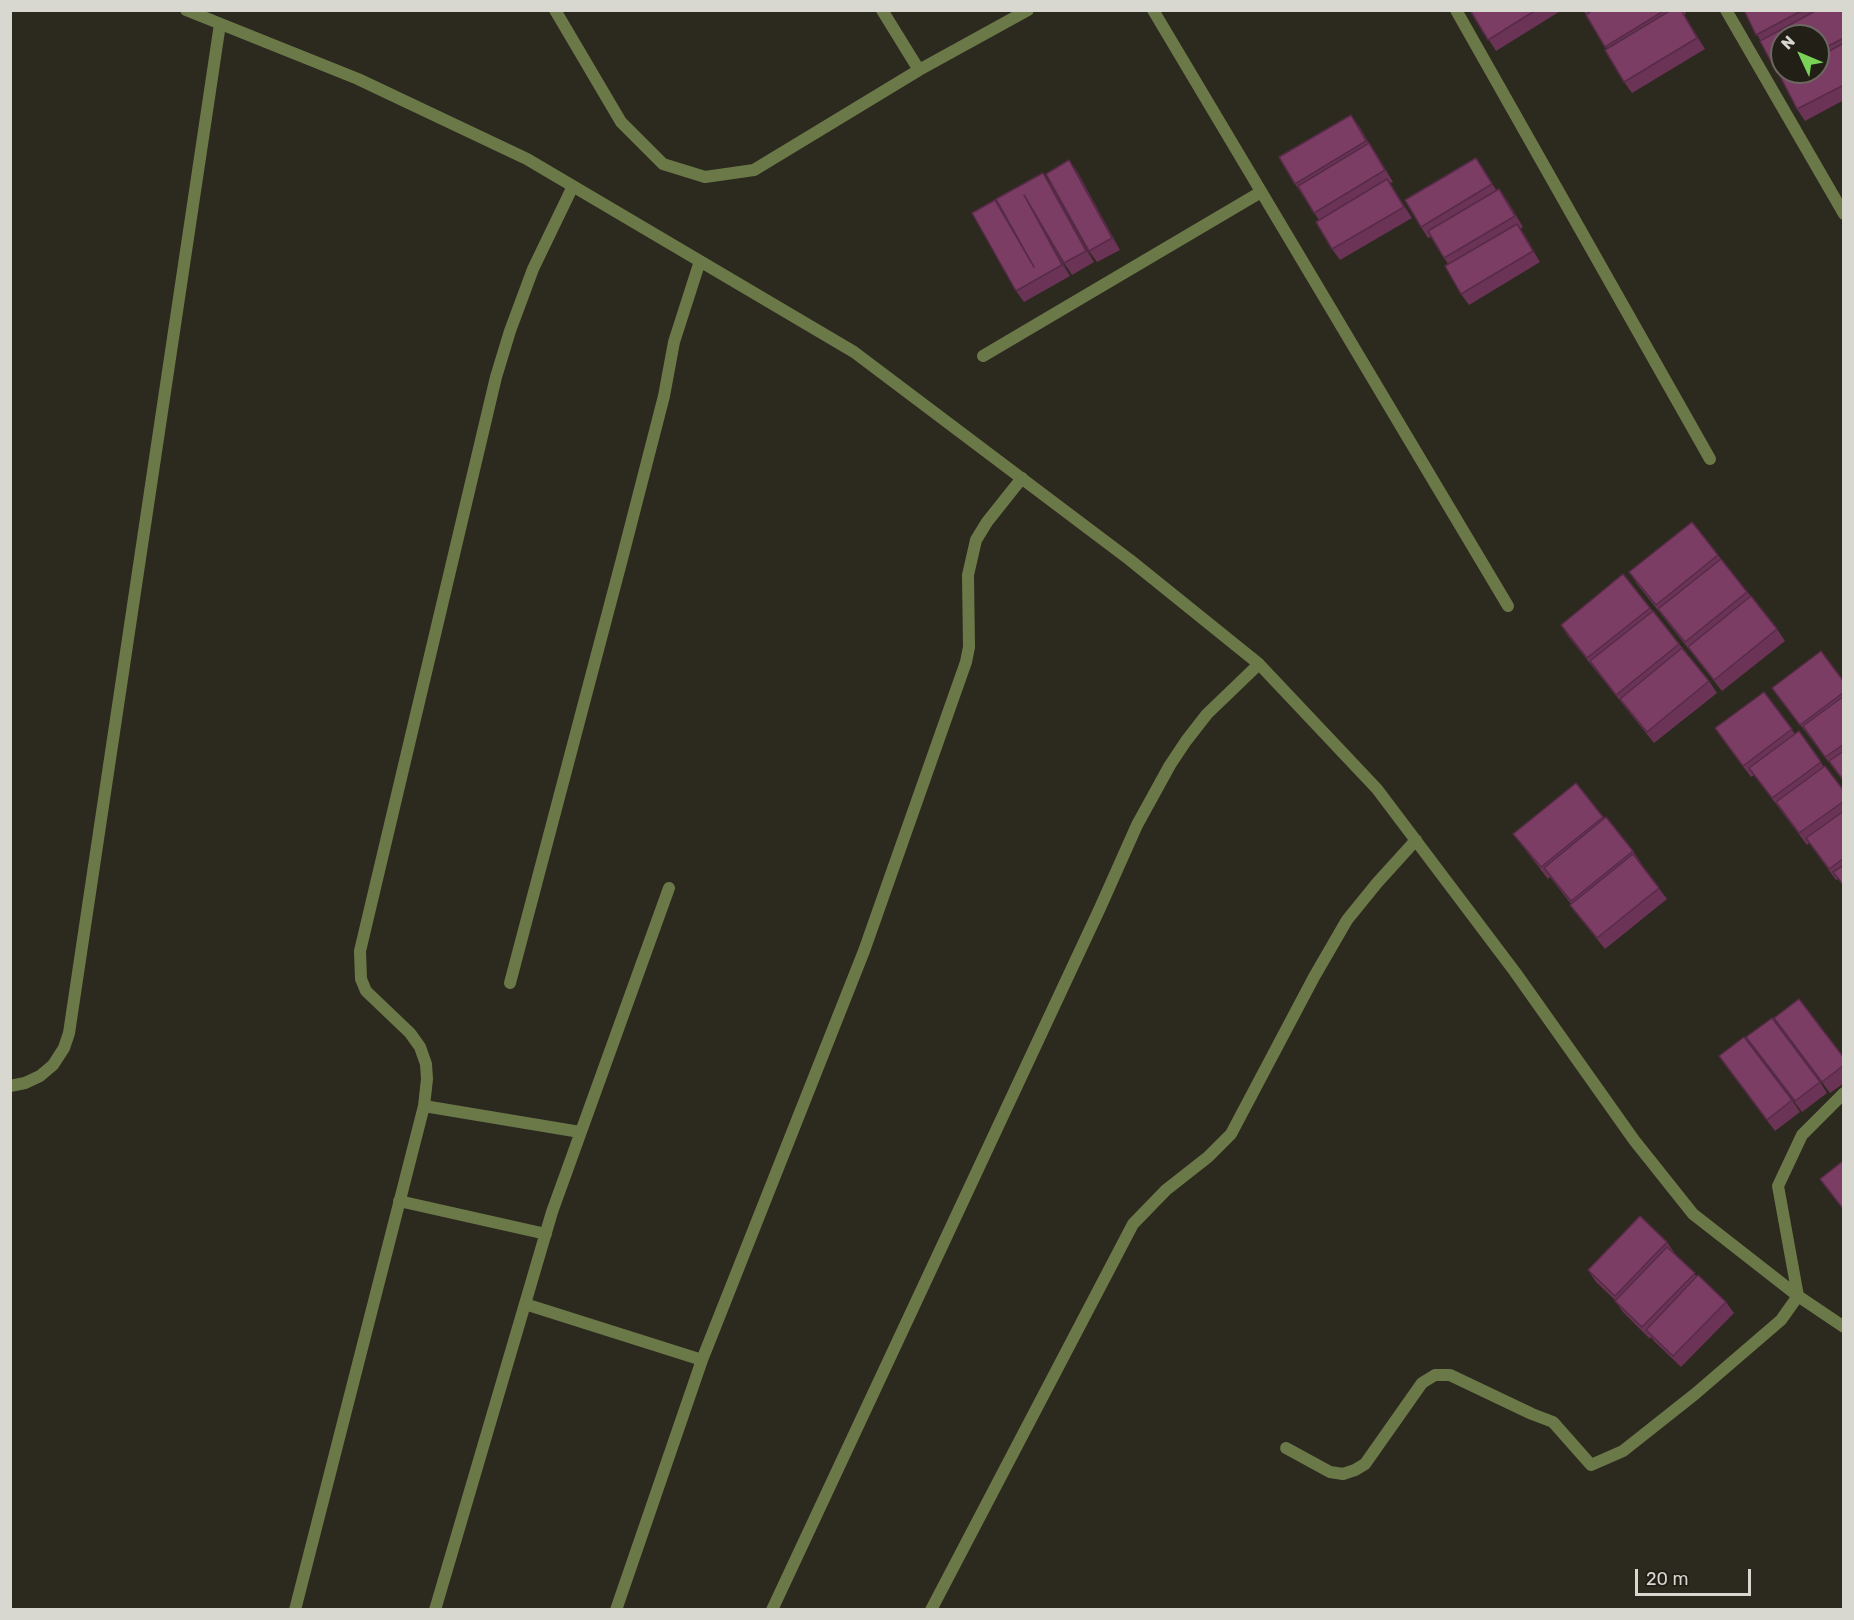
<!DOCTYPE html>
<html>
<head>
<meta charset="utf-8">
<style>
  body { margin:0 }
  #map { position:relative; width:1854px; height:1620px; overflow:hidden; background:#2c291f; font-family:Rubik,sans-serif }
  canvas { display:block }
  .frame { position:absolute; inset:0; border:12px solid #d8d7d0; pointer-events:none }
  .north { position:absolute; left:1770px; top:24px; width:60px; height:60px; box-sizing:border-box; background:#221f16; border:2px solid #6b6960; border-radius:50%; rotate:314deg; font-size:16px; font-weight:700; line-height:24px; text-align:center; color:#d8d7d0 }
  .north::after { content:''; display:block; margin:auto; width:21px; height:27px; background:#79d158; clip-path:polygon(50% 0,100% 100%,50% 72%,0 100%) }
  .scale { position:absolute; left:1635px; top:1569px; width:116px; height:27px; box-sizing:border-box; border:3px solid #d8d7d0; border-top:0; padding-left:8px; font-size:18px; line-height:21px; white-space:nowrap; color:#d8d7d0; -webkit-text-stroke:4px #221f16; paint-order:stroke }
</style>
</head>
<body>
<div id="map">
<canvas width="1854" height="1620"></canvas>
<div class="frame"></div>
<div class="north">N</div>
<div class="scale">20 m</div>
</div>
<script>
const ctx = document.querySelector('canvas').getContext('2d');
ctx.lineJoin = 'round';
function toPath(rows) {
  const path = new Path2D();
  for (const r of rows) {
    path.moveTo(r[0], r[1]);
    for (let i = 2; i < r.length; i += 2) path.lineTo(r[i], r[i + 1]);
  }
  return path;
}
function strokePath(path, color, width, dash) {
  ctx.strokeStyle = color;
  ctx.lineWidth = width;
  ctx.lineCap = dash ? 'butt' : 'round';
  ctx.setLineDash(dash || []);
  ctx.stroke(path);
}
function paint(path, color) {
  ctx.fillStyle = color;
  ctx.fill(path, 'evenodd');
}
strokePath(toPath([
  [186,10,358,79,527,159,854,352,1130,560,1259,664,1377,789,1515,972,1634,1140,1693,1214,1798,1296,1844,1327],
  [555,10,621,122,663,164,705,177,754,170,919,70,1028,10],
  [882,10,919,70],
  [1153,10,1508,606],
  [1456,10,1710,459],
  [1726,10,1844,214],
  [983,356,1261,192],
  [510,983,622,559,664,396,674,342,700,261],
  [10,1086,25,1083,40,1076,53,1065,64,1048,69,1033,220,24],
  [424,1106,580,1132],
  [399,1201,546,1234],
  [525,1304,702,1360],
  [1286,1448,1330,1472,1343,1474,1355,1470,1365,1464,1422,1383,1435,1375,1450,1375,1532,1414,1553,1422,1591,1465,1623,1451,1695,1394,1781,1320,1798,1296,1778,1186,1802,1135,1844,1093],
  [295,1610,424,1106,427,1079,426,1064,420,1047,410,1033,366,991,361,979,360,951,496,377,510,331,533,269,573,186],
  [435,1610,552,1212,669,888],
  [616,1610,702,1360,864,951,966,662,969,647,968,575,976,540,987,522,1022,478],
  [772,1610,1100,908,1137,825,1170,765,1186,741,1207,714,1259,664],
  [931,1610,1133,1224,1166,1190,1208,1157,1231,1134,1314,977,1347,920,1377,883,1416,840]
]), '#6b7948', 12);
paint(toPath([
  [1470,10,1562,10,1496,51],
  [1583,10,1684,10,1686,14,1684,15,1705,49,1632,93,1624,82,1607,49],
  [1744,10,1843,10,1844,12,1844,100,1805,121,1797,109],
  [1782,36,1818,36,1818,72,1782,72],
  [1359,126,1369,143,1377,155,1393,182,1390,183,1412,218,1340,260,1332,249,1319,220,1295,184],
  [1476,158,1496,190,1507,200,1523,227,1520,229,1540,262,1469,305,1461,294,1448,264,1431,237,1428,238,1421,227],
  [1077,171,1120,250,1097,262,1089,251],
  [1051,184,1094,262,1072,275,1059,255,1070,276,1024,302,1016,291,995,200,1003,212],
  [1718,555,1777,629,1785,641,1722,691,1637,584,1629,572],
  [1623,574,1709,681,1717,693,1654,743,1568,636,1561,625],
  [1844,682,1844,782,1772,688],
  [1764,692,1795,734,1799,731,1824,767,1844,791,1844,886,1838,879,1836,880,1809,843,1807,845,1754,775,1751,777,1723,740],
  [1576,783,1605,819,1633,851,1641,863,1640,863,1667,899,1605,949,1578,916,1570,905,1571,904,1550,877,1548,879,1513,834],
  [1782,1029,1844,1058,1844,1083,1830,1093],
  [1746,1037,1820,1082,1827,1093,1802,1112],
  [1727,1067,1792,1100,1800,1112,1775,1131],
  [1667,1242,1675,1254,1697,1277,1726,1302,1734,1313,1681,1367,1654,1341,1651,1337,1650,1339,1623,1312,1615,1301,1616,1301,1596,1282,1588,1270]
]), '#6b3457');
paint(toPath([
  [1681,10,1686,17,1705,49,1697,38],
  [1351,115,1359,126,1374,153,1366,141],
  [1369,143,1377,155,1393,182,1385,170],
  [1476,158,1484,169,1500,196,1492,184],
  [1069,160,1077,171,1120,250,1112,238],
  [1043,173,1051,184,1094,262,1086,251],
  [1387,179,1395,191,1412,218,1404,207],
  [1499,189,1507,200,1523,227,1515,216],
  [1024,195,1032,207,1070,276,1062,265],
  [1517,224,1525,235,1540,262,1533,251]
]), '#572b47');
const building = toPath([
  [1470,10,1536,10,1488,40,1470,10],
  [1593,10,1665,10,1605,47,1586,15,1593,10],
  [1671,10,1681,10,1697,38,1624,82,1605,50,1671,10],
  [1744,10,1803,10,1756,35,1744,10],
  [1817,10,1841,10,1844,15,1844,38,1818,51,1818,36,1782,36,1782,70,1777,73,1760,41,1817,10],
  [1844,43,1844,85,1797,109,1780,76,1789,72,1818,72,1818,57,1844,43],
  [1351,115,1366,141,1295,184,1279,157,1351,115],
  [1369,143,1385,170,1314,213,1298,186,1369,143],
  [1476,158,1492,184,1421,227,1405,200,1476,158],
  [1069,160,1112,238,1089,251,1046,174,1069,160],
  [1043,173,1086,251,1064,263,1024,195,1062,265,1016,291,972,213,995,200,1034,267,996,199,1043,173],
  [1387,179,1404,207,1332,249,1316,222,1387,179],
  [1499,189,1515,216,1444,258,1428,231,1499,189],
  [1517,224,1533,251,1461,294,1445,266,1517,224],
  [1692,522,1718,555,1656,605,1629,572,1692,522],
  [1721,559,1747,592,1685,642,1658,609,1721,559],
  [1623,574,1650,608,1587,658,1561,625,1623,574],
  [1751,596,1777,629,1714,680,1688,647,1751,596],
  [1653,611,1679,644,1616,695,1590,661,1653,611],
  [1682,648,1709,681,1647,732,1620,699,1682,648],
  [1821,651,1844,682,1844,692,1800,725,1772,688,1821,651],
  [1764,692,1792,729,1743,766,1715,728,1764,692],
  [1844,696,1844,744,1825,757,1803,726,1844,696],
  [1799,731,1821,762,1772,798,1749,768,1799,731],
  [1844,751,1844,781,1829,761,1844,751],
  [1825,766,1844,791,1844,801,1799,833,1776,802,1825,766],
  [1576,783,1603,817,1541,867,1513,834,1576,783],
  [1844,811,1844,858,1829,869,1806,838,1844,811],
  [1606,817,1633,851,1571,901,1544,868,1606,817],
  [1633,854,1659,888,1597,938,1570,905,1633,854],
  [1844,865,1844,886,1833,872,1844,865],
  [1799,999,1844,1058,1844,1065,1822,1082,1774,1018,1799,999],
  [1772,1018,1820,1082,1795,1101,1746,1037,1772,1018],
  [1744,1037,1792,1100,1767,1120,1719,1056,1744,1037],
  [1843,1161,1844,1162,1844,1210,1820,1179,1843,1161],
  [1640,1216,1667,1242,1615,1296,1588,1270,1640,1216],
  [1667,1247,1695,1273,1642,1327,1615,1301,1667,1247],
  [1698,1275,1726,1302,1673,1356,1646,1330,1698,1275]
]);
paint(building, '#7c3d65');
strokePath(building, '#572b47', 1.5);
</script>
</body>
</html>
